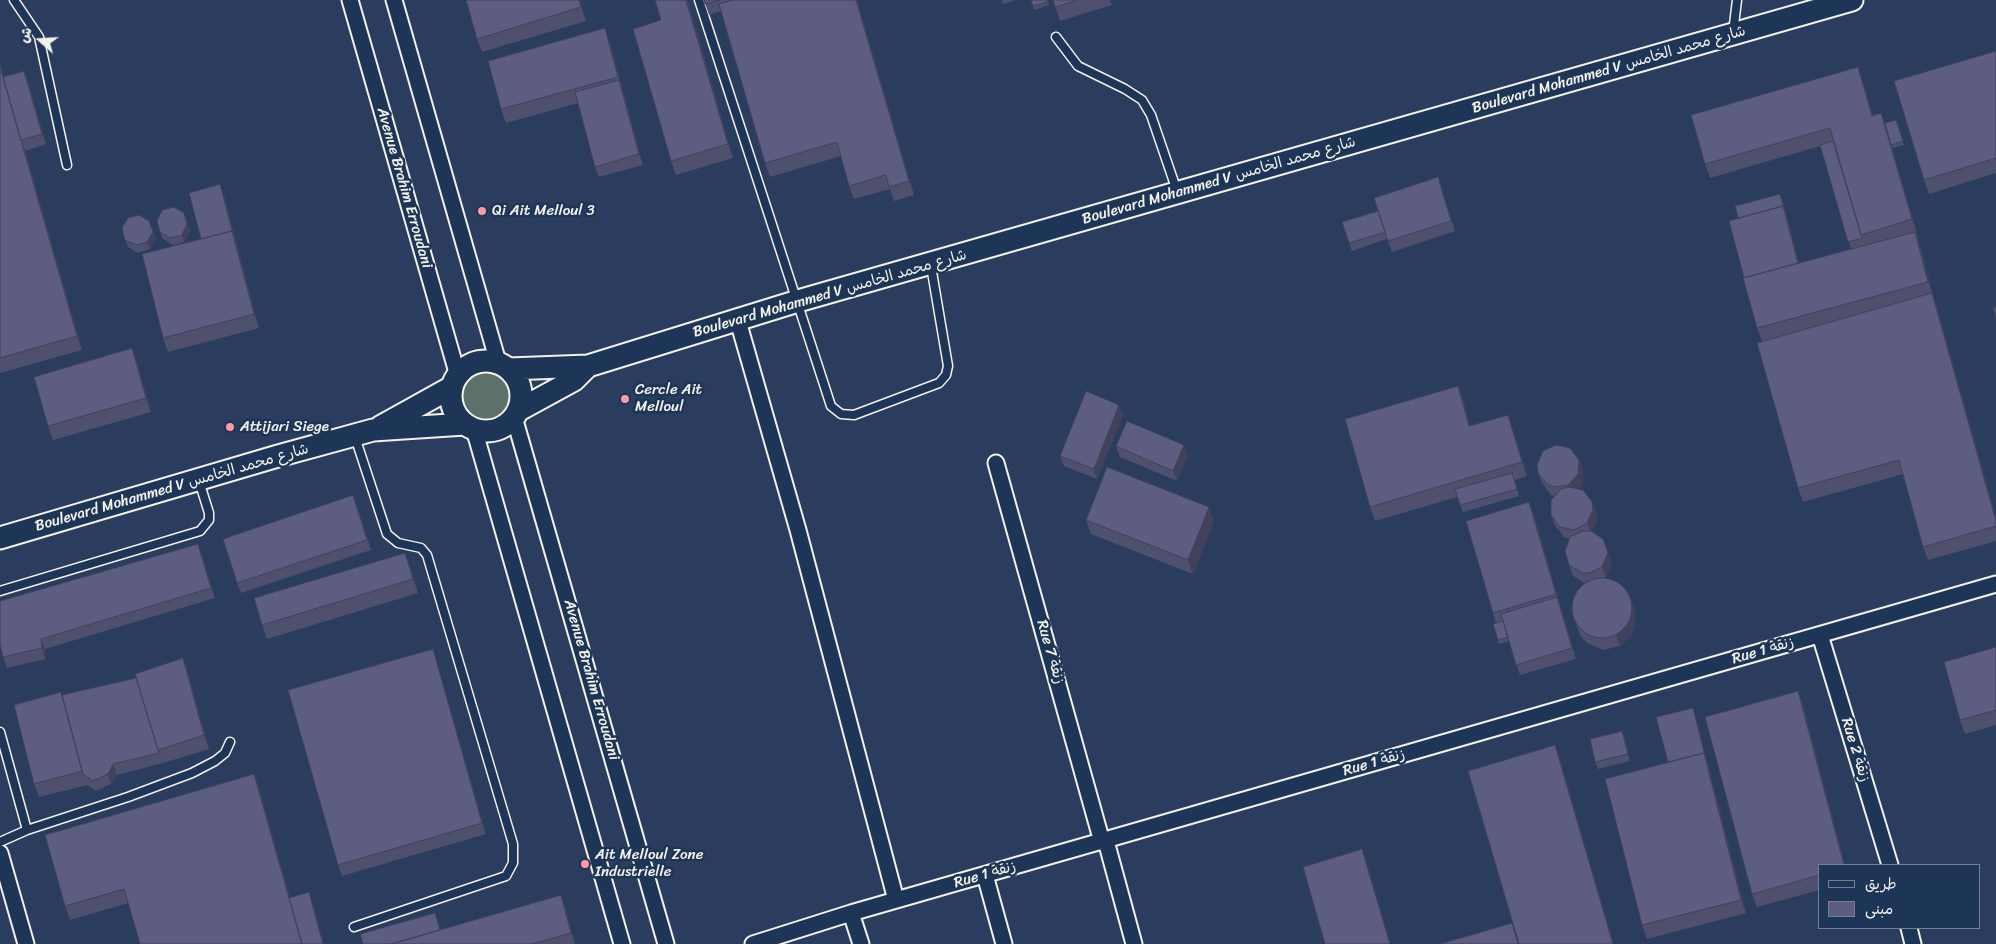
<!DOCTYPE html>
<html>
<head>
<meta charset="utf-8">
<style>
  body { margin:0 }
  #map { position:relative; width:1996px; height:944px; overflow:hidden; background:#2a3d5f; font-family:Sriracha,"Playpen Sans Arabic",sans-serif }
  canvas { display:block }
  .legend { position:absolute; left:1818px; top:864px; width:162px; height:65px; box-sizing:border-box; background:#1d3557; border:1px solid #738091; margin:0; padding:6px 9px; list-style:none; font-size:15px; color:#f4f1e8 }
  .legend li { display:flex; align-items:center; gap:10px; height:25px }
  .legend b { width:25px; border:1px solid #738091 }
  .north { position:absolute; left:15px; top:15px; width:50px; height:50px; -webkit-text-stroke:4px #1d3557; paint-order:stroke; rotate:289deg; font-size:14px; font-weight:700; line-height:20px; text-align:center; color:#f4f1e8 }
  .north::after { content:''; display:block; margin:auto; width:18px; height:22px; background:#f4f1e8; clip-path:polygon(50% 0,100% 100%,50% 72%,0 100%) }
</style>
</head>
<body>
<div id="map">
<canvas width="1996" height="944"></canvas>
<ul class="legend">
<li><b style="height:6px;background:#1d3557"></b>طريق</li>
<li><b style="height:14px;background:#5c5d80"></b>مبنى</li>
</ul>
<div class="north">ش</div>
</div>
<script>
const ctx = document.querySelector('canvas').getContext('2d');
ctx.lineJoin = 'round';
function paint(path, color) {
  ctx.fillStyle = color;
  ctx.fill(path, 'evenodd');
}
function toPath(rows) {
  const path = new Path2D();
  for (const r of rows) {
    if (r.length === 3) {
      path.moveTo(r[0] + r[2], r[1]);
      path.arc(r[0], r[1], r[2], 0, 2 * Math.PI);
      continue;
    }
    path.moveTo(r[0], r[1]);
    for (let i = 2; i < r.length; i += 2) path.lineTo(r[i], r[i + 1]);
  }
  return path;
}
function strokePath(path, color, width, dash) {
  ctx.strokeStyle = color;
  ctx.lineWidth = width;
  ctx.lineCap = dash ? 'butt' : 'round';
  ctx.setLineDash(dash || []);
  ctx.stroke(path);
}
function drawText(font, color, halo, rows, align = 'center') {
  ctx.font = font + ' Sriracha,"Playpen Sans Arabic",sans-serif';
  ctx.lineWidth = 5;
  ctx.setLineDash([]);
  ctx.textBaseline = 'middle';
  ctx.strokeStyle = halo;
  ctx.fillStyle = color;
  for (const [text, x, y, turn = 0] of rows) {
    ctx.save();
    ctx.translate(x, y);
    ctx.rotate((+turn || 0) * Math.PI / 180);
    ctx.textAlign = isNaN(turn) ? turn : align;
    if (halo) ctx.strokeText(text, 0, 0);
    ctx.fillText(text, 0, 0);
    ctx.restore();
  }
}
paint(toPath([
  [487,397,25]
]), '#5d716c');
const lane = toPath([
  [14,0,39,37,67,165],
  [699,0,831,406,841,414,854,415,939,383,946,375,948,366,931,266],
  [1733,33,1737,0],
  [1056,37,1078,66,1125,89,1142,100,1151,115,1177,191],
  [0,591,200,531,209,520,209,513,199,481],
  [0,732,27,830],
  [0,842,27,830,128,797,192,773,215,761,225,753,230,742],
  [354,927,506,876,513,863,513,844,427,555,421,548,398,543,387,534,355,437]
]);
const street = toPath([
  [350,0,458,376],
  [394,0,498,362],
  [738,321,798,530,896,900],
  [514,417,666,944],
  [474,429,622,944],
  [996,463,1102,842],
  [1820,635,1890,865],
  [1106,841,1134,944],
  [0,853,26,944],
  [985,875,1004,944],
  [851,913,861,944],
  [1909,928,1913,944],
  [753,944,851,913,1996,584]
]);
const secondary = toPath([
  [486,396,35],
  [509,369,588,366,798,301,1852,0],
  [519,410,574,380,588,366],
  [380,427,452,387],
  [0,538,278,456,373,430,465,424]
]);
strokePath(lane, '#f4f1e8', 11);
strokePath(street, '#f4f1e8', 19);
strokePath(secondary, '#f4f1e8', 25);
strokePath(lane, '#1d3557', 8);
strokePath(street, '#1d3557', 15);
strokePath(secondary, '#1d3557', 21);
paint(toPath([
  [580,0,586,21,482,52,477,39],
  [655,0,688,0,733,158,676,175,671,161,661,20],
  [704,0,857,0,914,195,894,201,890,189,854,199,849,186,841,156,770,177,765,163,721,11,709,15],
  [1002,0,1016,0,1003,4],
  [1031,0,1048,0,1049,5,1034,10],
  [1053,0,1110,0,1112,5,1060,21],
  [610,42,643,165,599,177,595,167,578,103,506,123,501,109],
  [1996,51,1996,173,1929,194,1924,180],
  [0,63,4,77,24,71,28,81,46,144,25,151,25,150,82,350,0,373],
  [1863,81,1873,116,1885,123,1896,120,1904,145,1892,148,1917,233,1916,233,1920,245,1933,295,1937,307,1996,517,1996,541,1928,560,1923,547,1903,474,1803,502,1798,488,1762,341,1757,328,1738,218,1783,201,1799,263,1851,249,1820,146,1710,178,1705,164],
  [1438,177,1455,231,1392,252,1387,239,1352,251,1349,243],
  [224,195,259,328,168,352,163,338,201,239],
  [184,213,190,231,184,242,173,245,163,239,160,232],
  [152,228,156,239,150,249,138,253,128,247,125,240],
  [137,362,151,412,53,440,48,426],
  [1458,386,1463,399,1470,426,1513,429,1527,476,1515,480,1519,496,1463,512,1457,497,1375,521,1370,507],
  [1119,405,1123,415,1097,479,1064,466,1060,456],
  [1116,446,1188,456,1177,481,1120,457],
  [1579,460,1583,470,1582,485,1578,489,1592,502,1596,512,1597,520,1592,532,1603,539,1612,563,1606,577,1605,578,1635,608,1635,626,1632,634,1620,646,1603,650,1587,643,1581,637,1571,610,1586,584,1573,576,1569,565,1570,539,1564,537,1555,525,1551,515,1555,496,1551,495,1542,483,1538,473],
  [357,506,371,550,241,593,237,583],
  [1209,507,1214,521,1193,574,1091,534,1086,520],
  [1534,515,1576,659,1520,675,1509,641,1499,644,1493,624,1496,623,1493,613],
  [198,544,215,598,45,649,45,659,7,668,3,657],
  [410,566,418,593,267,639,262,625],
  [1996,647,1996,725,1965,734,1960,720],
  [433,649,436,659,486,834,342,876,338,865],
  [183,658,188,672,209,749,163,763,117,775,111,784,96,791,87,785,39,797,34,784,62,695,136,678],
  [1798,691,1803,705,1845,865,1820,865,1820,890,1757,907,1752,894],
  [1693,708,1696,718,1746,913,1647,939,1642,925,1668,762],
  [1625,738,1630,761,1598,769,1595,762],
  [254,774,259,788,290,898,313,903,128,903,70,920,65,906],
  [566,909,575,944,363,944,439,923,440,930]
]), '#4f506e');
paint(toPath([
  [579,0,580,0,586,21,581,7],
  [686,0,688,0,733,158,728,144],
  [856,0,857,0,914,195,909,181],
  [605,28,610,42,643,165,639,154],
  [0,63,22,140,21,140,25,150,82,350,77,336,0,67],
  [1858,67,1863,81,1877,130,1872,116],
  [24,71,28,81,46,144,42,134],
  [1881,113,1886,127,1917,233,1912,219],
  [220,184,224,195,259,328,254,314],
  [1780,194,1783,201,1803,277,1799,267],
  [184,213,190,231,184,242,182,235],
  [149,221,156,239,150,249,147,242],
  [1915,232,1920,245,1933,295,1928,282],
  [1932,293,1937,307,1996,517,1996,521],
  [132,348,137,362,151,412,146,398],
  [1458,386,1463,399,1474,440,1469,426],
  [1119,405,1123,415,1097,479,1094,469],
  [1508,415,1513,429,1527,476,1522,462],
  [1184,445,1188,456,1177,481,1173,471],
  [1579,460,1583,470,1582,485,1572,496,1568,485],
  [1529,502,1534,515,1576,659,1572,648],
  [1592,502,1596,512,1597,520,1591,534,1587,523],
  [1209,507,1214,521,1193,574,1188,560],
  [1603,539,1612,563,1606,577,1602,567],
  [198,544,202,555,215,598,211,588],
  [405,553,410,566,418,593,413,579],
  [1631,598,1635,608,1635,626,1632,634,1620,646,1616,636],
  [41,639,45,649,45,659,42,648],
  [433,649,436,659,486,834,482,823],
  [183,658,188,672,209,749,204,735],
  [1798,691,1803,705,1845,865,1844,865],
  [1693,708,1696,718,1746,913,1741,900],
  [1622,731,1625,738,1630,761,1628,754],
  [1555,745,1559,755,1614,944,1613,944],
  [113,764,117,775,111,784,108,774],
  [254,774,259,788,303,944,302,944],
  [1362,849,1366,860,1391,944,1390,944],
  [309,892,313,903,324,944,323,944],
  [561,895,566,909,575,944,571,933]
]), '#40415a');
const building = toPath([
  [466,0,579,0,581,7,477,39,466,0],
  [655,0,686,0,728,144,671,161,633,29,661,20,655,0],
  [704,0,720,0,705,4,704,0],
  [733,0,856,0,909,181,889,187,886,175,849,186,837,142,765,163,719,4,733,0],
  [1031,0,1047,0,1048,2,1033,6,1031,0],
  [1053,0,1078,0,1055,7,1053,0],
  [605,28,618,77,501,109,488,61,605,28],
  [1996,51,1996,158,1924,180,1894,81,1996,51],
  [0,67,77,336,0,358,0,67],
  [1858,67,1872,116,1881,113,1912,219,1861,235,1830,128,1705,164,1691,115,1858,67],
  [24,71,42,134,21,140,3,77,24,71],
  [619,80,639,154,595,167,575,92,619,80],
  [1896,120,1903,141,1891,145,1885,123,1896,120],
  [1833,141,1862,238,1848,242,1820,145,1833,141],
  [1438,177,1451,221,1388,241,1374,198,1438,177],
  [220,184,233,234,232,231,201,239,189,193,220,184],
  [1780,194,1784,209,1783,206,1738,218,1735,206,1780,194],
  [1783,206,1798,263,1744,278,1729,221,1783,206],
  [174,207,184,213,187,224,182,235,170,238,160,232,157,221,162,210,174,207],
  [1378,211,1385,232,1349,243,1342,222,1378,211],
  [139,215,149,221,153,232,147,242,136,245,125,240,122,228,128,218,139,215],
  [232,231,254,314,163,338,142,254,232,231],
  [1915,232,1928,282,1757,328,1743,278,1915,232],
  [1932,293,1996,521,1996,526,1923,547,1899,460,1798,488,1757,343,1932,293],
  [1996,307,1996,319,1993,308,1996,307],
  [132,348,146,398,48,426,34,377,132,348],
  [1458,386,1469,426,1508,415,1522,462,1370,507,1345,419,1458,386],
  [1086,391,1119,405,1094,469,1060,456,1086,391],
  [1127,421,1184,445,1173,471,1116,446,1127,421],
  [1556,445,1570,448,1579,460,1578,474,1568,485,1554,487,1547,484,1538,473,1537,465,1543,451,1556,445],
  [1107,467,1209,507,1188,560,1086,520,1107,467],
  [1512,473,1517,489,1460,505,1455,489,1512,473],
  [1569,487,1583,490,1592,502,1593,509,1587,523,1574,530,1560,527,1551,515,1551,500,1561,489,1569,487],
  [353,495,367,540,237,583,223,539,353,495],
  [1529,502,1556,594,1493,613,1466,521,1529,502],
  [1583,531,1591,531,1603,539,1608,553,1602,567,1589,573,1582,573,1569,565,1565,551,1570,537,1583,531],
  [198,544,211,588,41,639,42,648,3,657,0,645,0,601,198,544],
  [405,553,413,579,262,625,254,598,405,553],
  [1602,608,30],
  [1557,597,1572,648,1516,665,1501,614,1557,597],
  [1503,621,1508,637,1498,640,1493,624,1503,621],
  [1996,647,1996,710,1960,720,1944,662,1996,647],
  [433,649,482,823,338,865,288,690,433,649],
  [183,658,204,735,158,750,135,674,183,658],
  [136,678,159,753,113,764,108,774,93,781,83,774,62,695,136,678],
  [1798,691,1844,865,1820,865,1820,875,1752,894,1705,717,1798,691],
  [61,692,82,771,34,784,14,705,61,692],
  [1693,708,1705,756,1704,753,1668,762,1656,717,1693,708],
  [1622,731,1628,754,1595,762,1590,739,1622,731],
  [1555,745,1613,944,1519,944,1468,771,1555,745],
  [1704,753,1741,900,1642,925,1605,779,1704,753],
  [254,774,302,944,140,944,124,889,65,906,45,835,254,774],
  [1362,849,1390,944,1325,944,1303,867,1362,849],
  [309,892,323,944,302,944,289,898,309,892],
  [561,895,571,933,532,944,391,944,561,895],
  [435,913,440,930,391,944,363,944,360,934,435,913],
  [1512,923,1518,944,1440,944,1512,923]
]);
paint(building, '#5c5d80');
strokePath(building, '#40415a', 1);
for (const [x, y, r, color] of [
  [482,211,5,"#ff9aa2"],
  [625,399,5,"#ff9aa2"],
  [230,427,5,"#ff9aa2"],
  [585,864,5,"#ff9aa2"]
]) {
  const dot = new Path2D();
  dot.arc(x, y, r, 0, 2 * Math.PI);
  ctx.fillStyle = color;
  ctx.fill(dot);
  strokePath(dot, '#1d3557', 2);
}
drawText('15px', '#f4f1e8', '#1d3557', [
  ["Boulevard Mohammed V شارع محمد الخامس",1609,70,-16],
  ["Boulevard Mohammed V شارع محمد الخامس",1219,181,-16],
  ["Avenue Brahim Erroudani",404,188,74],
  ["Boulevard Mohammed V شارع محمد الخامس",830,294,-16],
  ["Boulevard Mohammed V شارع محمد الخامس",172,488,-16],
  ["Rue 1 زنقة",1763,651,-16],
  ["Rue 7 زنقة",1050,652,74],
  ["Avenue Brahim Erroudani",591,680,74],
  ["Rue 2 زنقة",1855,750,73],
  ["Rue 1 زنقة",1374,763,-16],
  ["Rue 1 زنقة",985,875,-16]
]);
drawText('15px', '#f4f1e8', '#1d3557', [
  ["Qi Ait Melloul 3",492,211],
  ["Cercle Ait",635,390],
  ["Melloul",635,407],
  ["Attijari Siege",240,427],
  ["Ait Melloul Zone",595,855],
  ["Industrielle",595,872]
], 'left');
</script>
</body>
</html>
